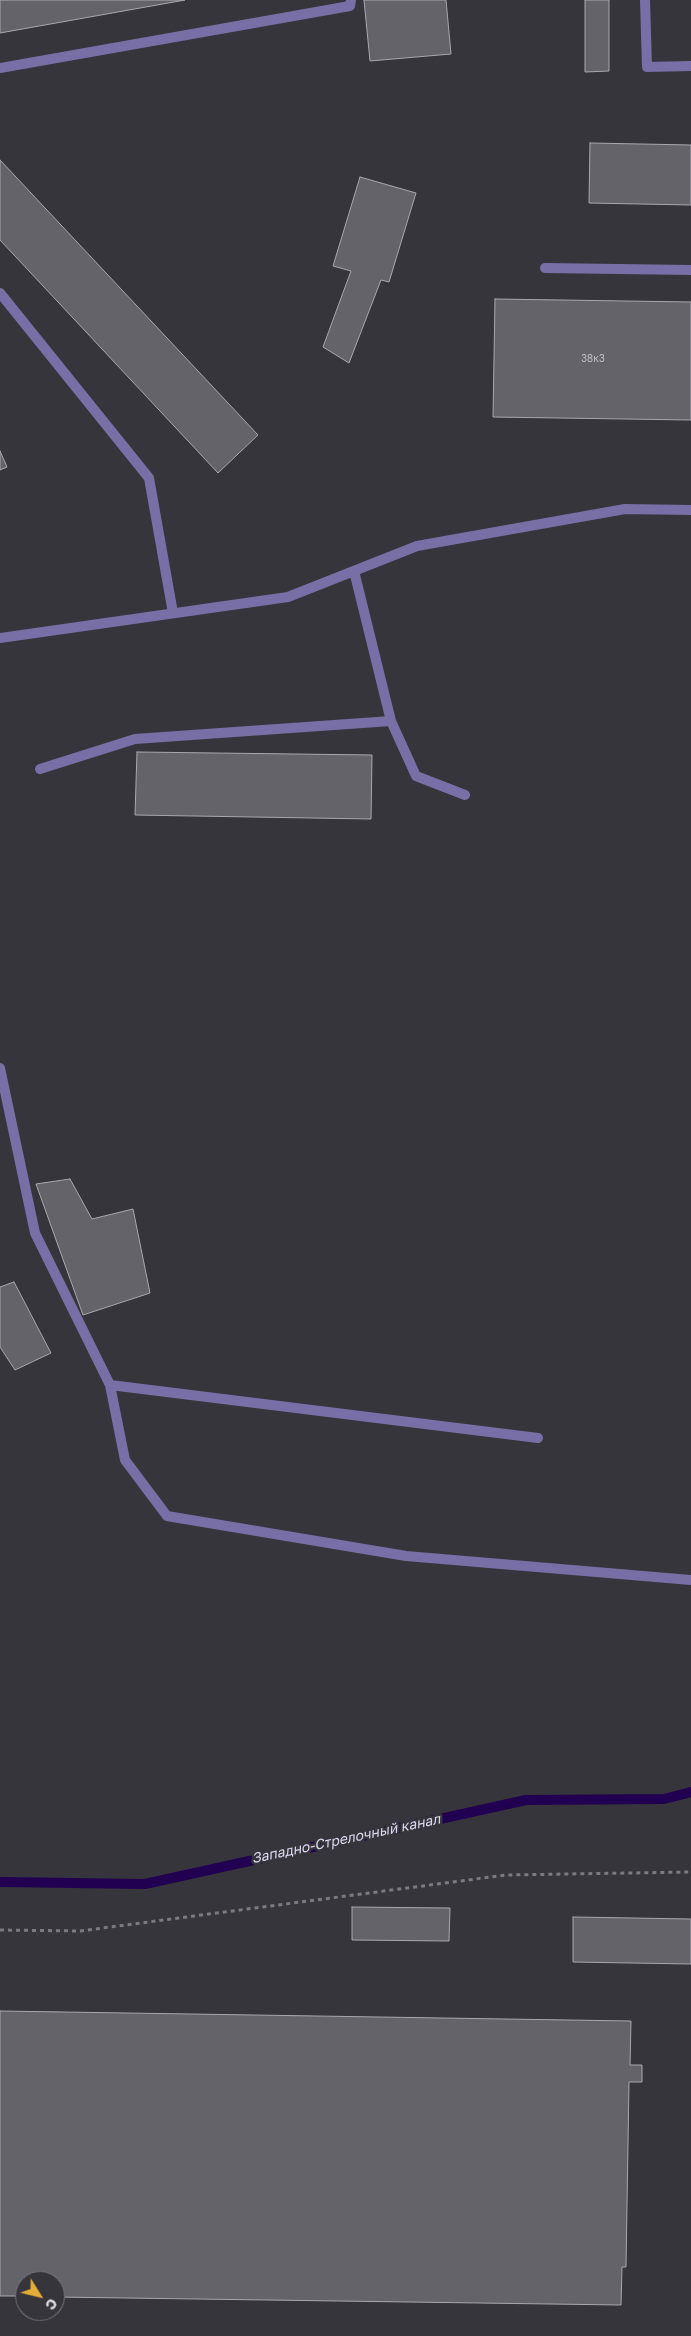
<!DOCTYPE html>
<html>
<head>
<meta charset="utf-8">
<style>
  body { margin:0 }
  #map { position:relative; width:691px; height:2336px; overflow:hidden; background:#36353b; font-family:"Golos Text",sans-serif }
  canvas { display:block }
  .north { position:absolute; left:15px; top:2271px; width:50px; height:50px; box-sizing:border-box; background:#36353b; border:1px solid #77767c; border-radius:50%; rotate:126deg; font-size:14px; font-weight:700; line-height:20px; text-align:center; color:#d9d8dd }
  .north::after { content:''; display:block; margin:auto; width:18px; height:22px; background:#e5ad35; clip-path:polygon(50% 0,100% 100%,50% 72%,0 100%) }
</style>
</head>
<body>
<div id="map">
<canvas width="691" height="2336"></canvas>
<div class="north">С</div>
</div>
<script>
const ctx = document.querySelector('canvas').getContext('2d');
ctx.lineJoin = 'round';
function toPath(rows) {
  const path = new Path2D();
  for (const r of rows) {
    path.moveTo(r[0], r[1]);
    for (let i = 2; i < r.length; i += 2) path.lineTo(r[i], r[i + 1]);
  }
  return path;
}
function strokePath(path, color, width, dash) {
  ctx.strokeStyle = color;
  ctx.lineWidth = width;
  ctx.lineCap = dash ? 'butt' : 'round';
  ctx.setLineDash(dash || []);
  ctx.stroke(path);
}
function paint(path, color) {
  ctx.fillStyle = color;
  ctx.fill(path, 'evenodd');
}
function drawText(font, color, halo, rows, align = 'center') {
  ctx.font = font + ' "Golos Text",sans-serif';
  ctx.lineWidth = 5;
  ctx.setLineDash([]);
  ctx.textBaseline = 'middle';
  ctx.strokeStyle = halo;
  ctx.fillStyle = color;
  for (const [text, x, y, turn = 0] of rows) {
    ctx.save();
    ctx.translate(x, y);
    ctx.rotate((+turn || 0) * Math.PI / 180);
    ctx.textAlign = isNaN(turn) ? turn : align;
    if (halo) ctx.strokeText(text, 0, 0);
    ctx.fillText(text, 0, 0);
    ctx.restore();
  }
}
strokePath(toPath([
  [0,1882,145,1884,526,1800,664,1799,691,1792]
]), '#220051', 10);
const building = toPath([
  [0,0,185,0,0,33,0,0],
  [364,0,446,0,451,54,370,61,364,0],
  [585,0,609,0,609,71,585,72,585,0],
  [590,143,691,145,691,205,589,203,590,143],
  [0,160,258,435,218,473,0,240,0,160],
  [360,177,416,193,389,282,381,280,349,363,323,347,351,271,333,266,360,177],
  [495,299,691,302,691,420,493,417,495,299],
  [0,451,7,467,0,470,0,451],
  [137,752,372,755,371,819,135,815,137,752],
  [70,1179,92,1219,133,1209,150,1293,83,1315,36,1184,70,1179],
  [14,1282,51,1353,15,1370,0,1347,0,1287,14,1282],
  [352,1907,450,1908,449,1941,352,1940,352,1907],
  [573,1917,691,1919,691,1964,573,1962,573,1917],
  [0,2011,631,2021,630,2065,642,2065,642,2082,629,2082,626,2267,622,2267,621,2305,55,2297,55,2281,25,2281,25,2296,0,2296,0,2011]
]);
paint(building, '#64636a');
strokePath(building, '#a9a8b0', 1);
strokePath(toPath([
  [0,1930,80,1931,506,1875,691,1872]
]), '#7b7a7f', 3, [4, 4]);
strokePath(toPath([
  [645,0,647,67,691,66],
  [0,68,350,6,351,0],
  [545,268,691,270],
  [0,293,149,478,173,613],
  [354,571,391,721,416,776,465,795],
  [0,638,288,597,417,546,625,509,691,510],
  [40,769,135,739,391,721],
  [0,1068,35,1233,110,1385,125,1460,167,1516,406,1556,691,1580],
  [110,1385,538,1438]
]), '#796fa7', 10);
drawText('10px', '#bcbbc0', null, [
  ["38к3",593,359]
]);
drawText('italic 14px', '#dad7ee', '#36353b', [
  ["Западно-Стрелочный канал",346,1839,-12]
]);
</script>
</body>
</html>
